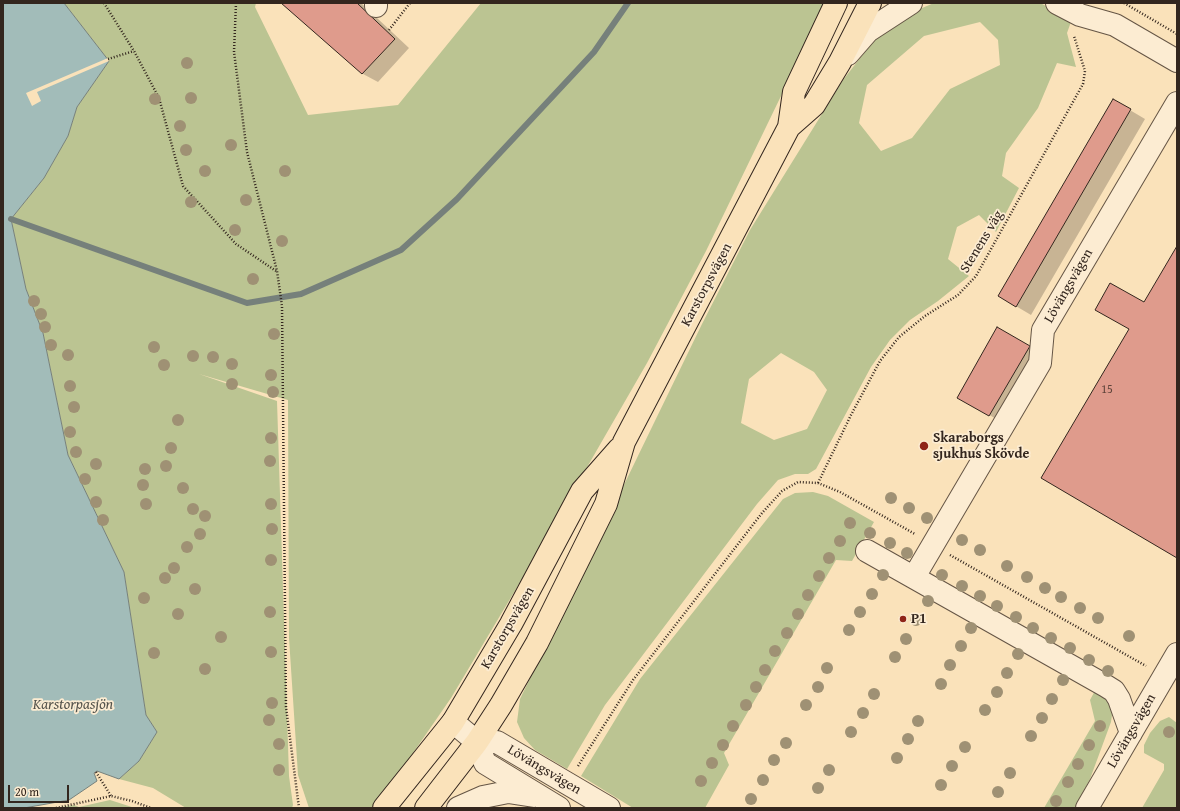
<!DOCTYPE html>
<html>
<head>
<meta charset="utf-8">
<style>
  body { margin:0 }
  #map { position:relative; width:1180px; height:811px; overflow:hidden; background:#fae2ba; font-family:"Gentium Book Plus",serif }
  canvas { display:block }
  .frame { position:absolute; inset:0; border:4px solid #33261e; pointer-events:none }
  .scale { position:absolute; left:8px; top:785px; width:61px; height:18px; box-sizing:border-box; border:2px solid #33261e; border-top:0; padding-left:5px; font-size:12px; line-height:14px; white-space:nowrap; color:#33261e; -webkit-text-stroke:3px #fcecd2; paint-order:stroke }
</style>
</head>
<body>
<div id="map">
<canvas width="1180" height="811"></canvas>
<div class="frame"></div>
<div class="scale">20 m</div>
</div>
<script>
const ctx = document.querySelector('canvas').getContext('2d');
ctx.lineJoin = 'round';
function paint(path, color) {
  ctx.fillStyle = color;
  ctx.fill(path, 'evenodd');
}
function toPath(rows) {
  const path = new Path2D();
  for (const r of rows) {
    path.moveTo(r[0], r[1]);
    for (let i = 2; i < r.length; i += 2) path.lineTo(r[i], r[i + 1]);
  }
  return path;
}
function strokePath(path, color, width, dash) {
  ctx.strokeStyle = color;
  ctx.lineWidth = width;
  ctx.lineCap = dash ? 'butt' : 'round';
  ctx.setLineDash(dash || []);
  ctx.stroke(path);
}
function drawText(font, color, halo, rows, align = 'center') {
  ctx.font = font + ' "Gentium Book Plus",serif';
  ctx.lineWidth = 3.5;
  ctx.setLineDash([]);
  ctx.textBaseline = 'middle';
  ctx.strokeStyle = halo;
  ctx.fillStyle = color;
  for (const [text, x, y, turn = 0] of rows) {
    ctx.save();
    ctx.translate(x, y);
    ctx.rotate((+turn || 0) * Math.PI / 180);
    ctx.textAlign = isNaN(turn) ? turn : align;
    if (halo) ctx.strokeText(text, 0, 0);
    ctx.fillText(text, 0, 0);
    ctx.restore();
  }
}
paint(toPath([
  [64,3,256,3,255,7,308,115,398,105,481,3,826,3,706,251,647,363,544,542,451,698,393,782,371,808,309,808,298,775,289,638,288,400,199,374,277,401,289,776,293,805,292,808,186,808,153,788,119,779,139,761,157,732,146,715,124,572,68,455,43,333,26,289,11,219,44,178,68,136,77,107,109,61],
  [934,3,1040,3,1072,19,1067,33,1076,67,1057,63,1038,108,1006,153,1002,176,1019,188,996,232,979,215,957,227,948,259,969,276,938,301,910,320,890,340,871,367,816,469,808,474,795,474,778,480,757,504,605,705,567,769,535,750,524,738,517,722,520,699,702,324,750,230,843,80,878,35,908,14],
  [980,22,998,40,1000,65,950,89,912,138,881,151,859,123,867,85,924,36],
  [781,353,814,372,827,390,807,429,774,440,741,423,749,379],
  [813,492,828,496,874,522,852,561,836,560,724,753,729,765,705,808,633,808,581,776,640,679,783,499,795,493],
  [1097,687,1113,708,1111,722,1090,779,1075,808,1044,808,1095,721,1090,700],
  [1169,717,1177,723,1177,808,1142,808,1164,770,1164,764,1144,753,1144,745,1150,733,1160,721],
  [110,800,135,808,54,808,74,805,79,807]
]), '#bbc492');
const water = toPath([
  [3,3,64,3,109,61,77,107,68,136,44,178,11,219,26,289,43,333,68,455,124,572,146,715,157,732,139,761,119,779,97,771,94,773,97,781,69,800,24,808,3,808,3,3]
]);
paint(water, '#a2bcb9');
strokePath(water, '#76807b', 1);
paint(toPath([
  [108,58,109,61,37,92,41,101,32,106,26,93]
]), '#fae2ba');
paint(toPath([
  [282,3,361,3,409,48,378,82,363,74],
  [1113,100,1145,119,1031,315,999,296],
  [998,329,1044,356,1005,424,958,397]
]), '#0003');
strokePath(toPath([
  [11,219,247,303,301,294,401,250,457,199,594,52,628,3]
]), '#76807b', 6);
const building = toPath([
  [281,3,357,3,395,39,362,74,281,3],
  [1113,99,1131,109,1016,307,998,296,1113,99],
  [1177,246,1177,558,1041,478,1129,329,1095,310,1110,283,1144,302,1177,246],
  [997,327,1030,346,989,416,957,398,997,327]
]);
paint(building, '#df9b8c');
strokePath(building, '#33261e', 1);
const minor = toPath([
  [376,3,376,6],
  [1057,3,1080,15,1115,25,1177,61],
  [848,54,868,31,911,3],
  [867,551,1106,686,1114,691,1119,699,1131,733],
  [914,577,1040,363,1043,330,1177,103],
  [453,722,477,742,485,763,559,808],
  [477,742,497,742,609,808],
  [458,808,483,797,508,792,534,796],
  [1087,808,1177,654]
]);
const major = toPath([
  [789,127,814,105,840,62,870,3],
  [384,808,453,722,511,624,582,491,619,449],
  [426,808,477,742,501,705,537,643,606,504,624,442,789,127,794,92,836,3]
]);
strokePath(minor, '#655545', 24);
strokePath(major, '#33261e', 24);
strokePath(toPath([
  [104,3,134,51,159,98,183,186,236,244,276,271],
  [236,3,234,52,247,152,277,271,282,306,286,707,299,808],
  [1124,3,1177,34],
  [389,30,410,3],
  [108,59,134,51],
  [818,483,851,415,880,361,899,337,925,316,958,295,976,276,1083,84,1085,71,1074,36],
  [950,555,1146,666],
  [578,766,633,680,762,513,782,491,798,482,818,483,840,492,915,534],
  [96,772,111,796],
  [56,808,111,796,132,801,151,808]
]), '#33261e', 2.5, [1, 2]);
strokePath(minor, '#fcecd2', 22);
strokePath(major, '#fae2ba', 22);
ctx.fillStyle = '#9f9174';
for (const [x, y] of [
  [187,63],
  [191,98],
  [155,99],
  [180,126],
  [231,145],
  [186,150],
  [205,171],
  [285,171],
  [246,200],
  [191,202],
  [235,230],
  [282,241],
  [253,279],
  [34,301],
  [41,314],
  [45,327],
  [274,334],
  [51,345],
  [154,347],
  [68,355],
  [193,356],
  [213,357],
  [232,364],
  [164,365],
  [271,375],
  [232,384],
  [70,386],
  [273,392],
  [74,407],
  [178,420],
  [70,432],
  [271,438],
  [171,448],
  [76,452],
  [270,461],
  [96,464],
  [166,466],
  [145,469],
  [85,479],
  [143,485],
  [183,488],
  [891,498],
  [96,502],
  [146,504],
  [271,504],
  [909,508],
  [193,509],
  [205,516],
  [927,518],
  [103,520],
  [850,523],
  [272,529],
  [870,533],
  [200,534],
  [962,540],
  [840,541],
  [890,543],
  [187,547],
  [980,550],
  [907,553],
  [829,558],
  [271,560],
  [1007,566],
  [174,568],
  [883,575],
  [942,575],
  [819,576],
  [1027,577],
  [165,578],
  [962,586],
  [1045,588],
  [195,589],
  [872,594],
  [808,595],
  [980,596],
  [1061,597],
  [144,598],
  [928,601],
  [997,606],
  [1080,608],
  [270,612],
  [860,612],
  [178,614],
  [798,614],
  [1016,617],
  [1098,618],
  [916,620],
  [971,628],
  [1033,628],
  [849,630],
  [787,633],
  [1129,636],
  [221,637],
  [1051,638],
  [906,639],
  [961,646],
  [1070,648],
  [775,651],
  [271,652],
  [154,653],
  [1018,654],
  [895,657],
  [1089,660],
  [950,665],
  [827,668],
  [205,669],
  [765,670],
  [1108,671],
  [1007,673],
  [1063,680],
  [941,684],
  [756,687],
  [818,687],
  [997,692],
  [874,694],
  [1052,699],
  [272,703],
  [746,705],
  [806,705],
  [985,710],
  [863,713],
  [1042,718],
  [269,720],
  [918,721],
  [733,726],
  [1100,726],
  [851,732],
  [1169,732],
  [1031,736],
  [908,739],
  [786,743],
  [279,744],
  [723,745],
  [1089,745],
  [965,747],
  [897,758],
  [774,760],
  [712,763],
  [1078,764],
  [952,766],
  [279,770],
  [829,770],
  [1010,773],
  [763,780],
  [701,781],
  [1068,782],
  [941,785],
  [818,788],
  [998,792],
  [751,799],
  [1056,801]
]) {
  ctx.beginPath();
  ctx.arc(x, y, 6, 0, 2 * Math.PI);
  ctx.fill();
}
for (const [x, y, r, color] of [
  [924,446,5,"#8f2418"],
  [903,619,4,"#8f2418"]
]) {
  const dot = new Path2D();
  dot.arc(x, y, r, 0, 2 * Math.PI);
  ctx.fillStyle = color;
  ctx.fill(dot);
  strokePath(dot, '#fcecd2', 1.5);
}
drawText('12px', '#5e433a', null, [
  ["15",1107,390]
]);
drawText('14px', '#33261e', '#fcecd2', [
  ["Stenens väg",982,242,-59],
  ["Karstorpsvägen",707,285,-62],
  ["Lövängsvägen",1069,286,-60],
  ["Karstorpsvägen",508,628,-60],
  ["Lövängsvägen",1132,731,-60],
  ["Lövängsvägen",544,770,31]
]);
drawText('bold 14px', '#33261e', '#fcecd2', [
  ["Skaraborgs",933,438],
  ["sjukhus Skövde",933,454],
  ["P1",911,619]
], 'left');
drawText('italic 15px', '#54534c', '#fcecd2', [
  ["Karstorpasjön",73,705]
]);
</script>
</body>
</html>
